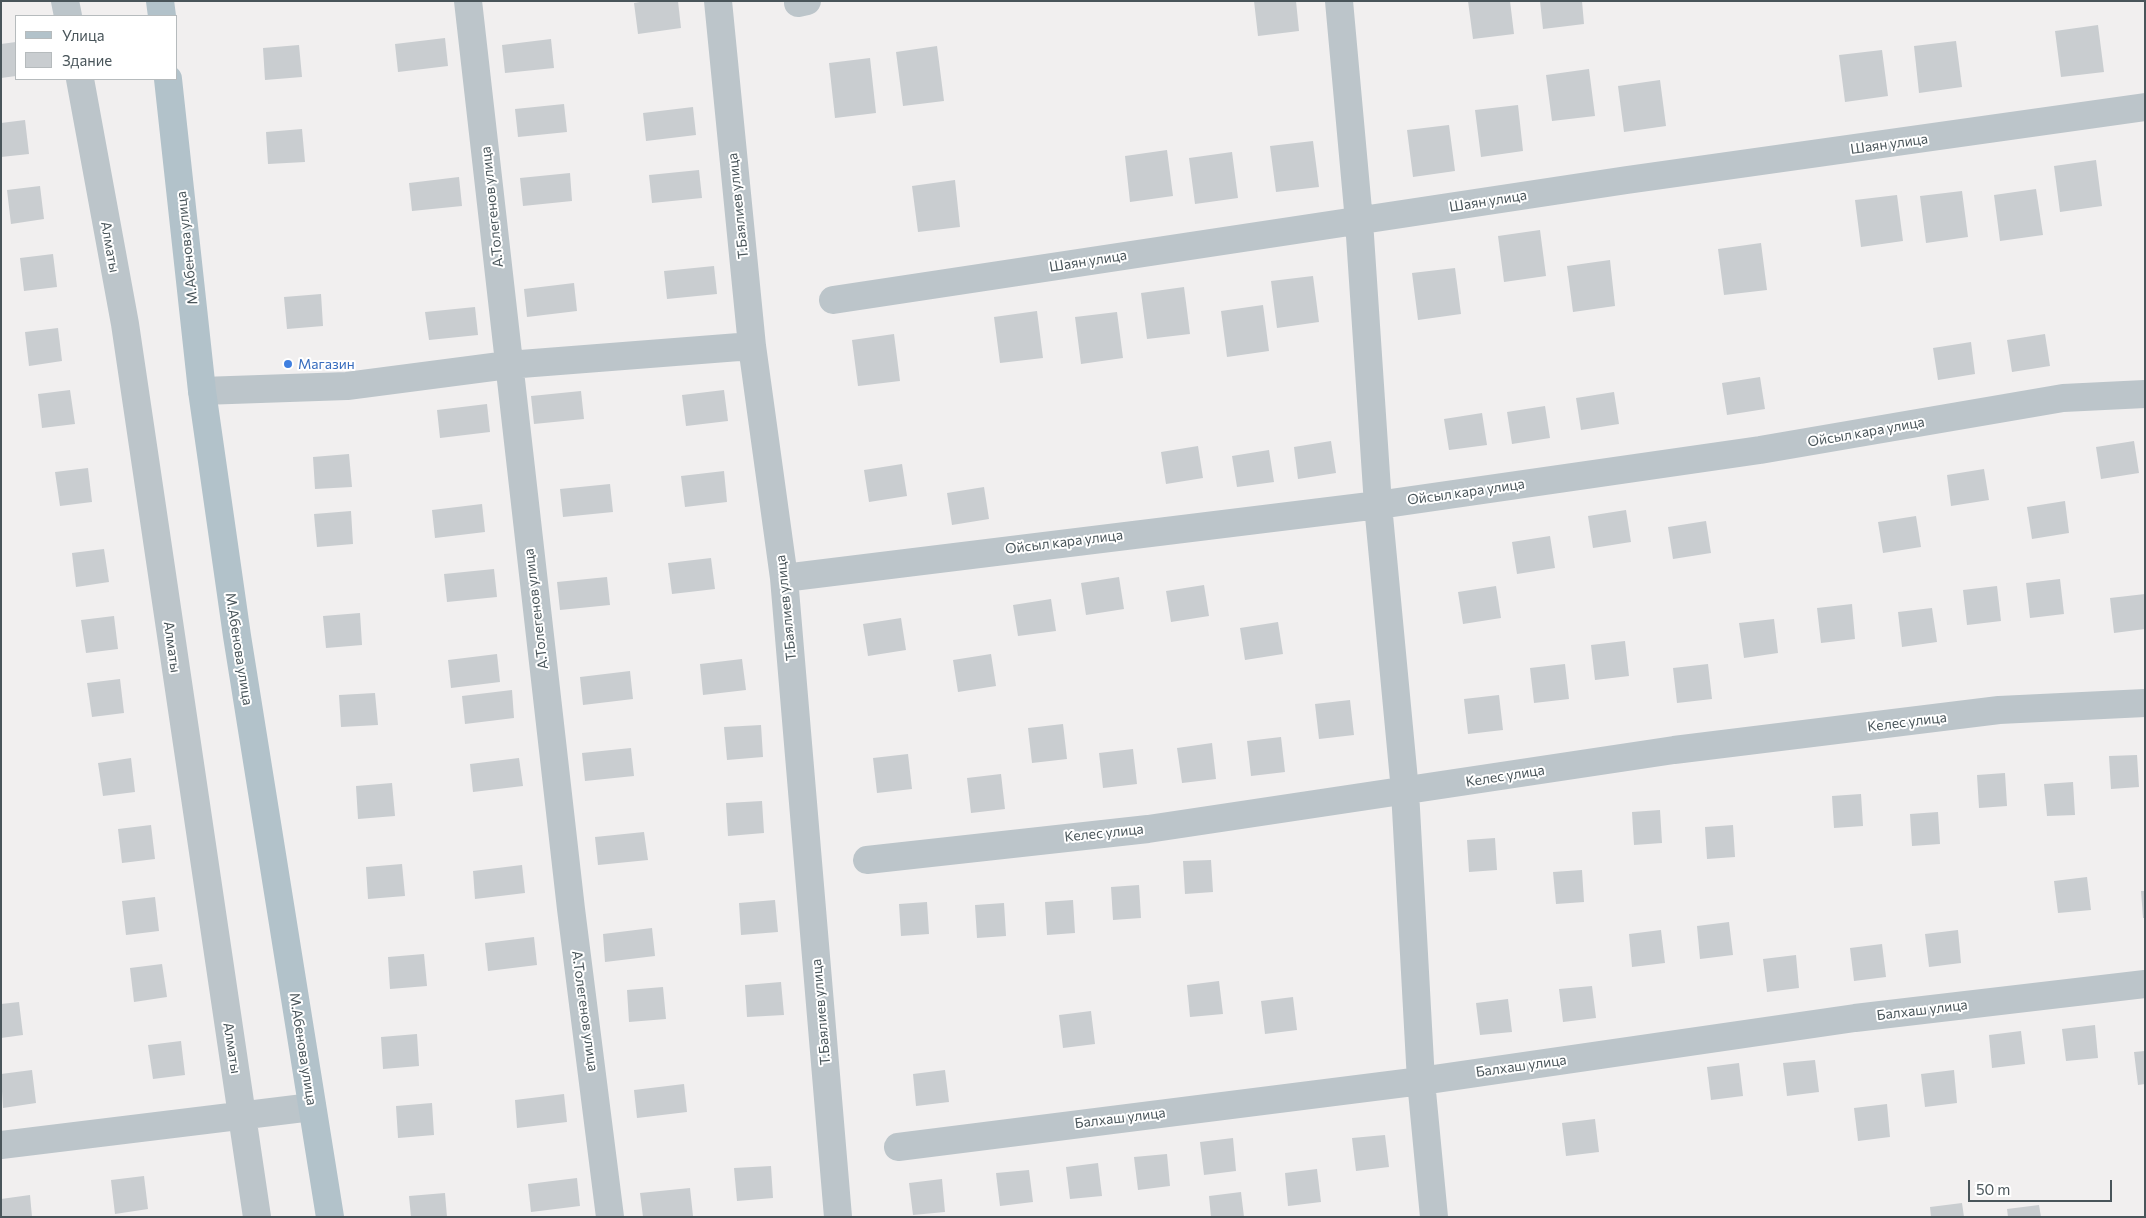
<!DOCTYPE html>
<html>
<head>
<meta charset="utf-8">
<style>
  body { margin:0 }
  #map { position:relative; width:2146px; height:1218px; overflow:hidden; background:#f1efef; font-family:Commissioner,sans-serif }
  canvas { display:block }
  .frame { position:absolute; inset:0; border:2px solid #49555a; pointer-events:none }
  .legend { position:absolute; left:15px; top:15px; width:162px; height:65px; box-sizing:border-box; background:#fff; border:1px solid #b6bbbd; margin:0; padding:6px 9px; list-style:none; font-size:15px; color:#49555a }
  .legend li { display:flex; align-items:center; gap:10px; height:25px }
  .legend b { width:25px; border:1px solid #b6bbbd }
  .scale { position:absolute; left:1968px; top:1180px; width:144px; height:22px; box-sizing:border-box; border:2px solid #49555a; border-top:0; padding-left:6px; font-size:15px; line-height:18px; white-space:nowrap; color:#49555a; -webkit-text-stroke:4px #fff; paint-order:stroke }
</style>
</head>
<body>
<div id="map">
<canvas width="2146" height="1218"></canvas>
<div class="frame"></div>
<ul class="legend">
<li><b style="height:6px;background:#b2c2ca"></b>Улица</li>
<li><b style="height:14px;background:#c9cdd0"></b>Здание</li>
</ul>
<div class="scale">50 m</div>
</div>
<script>
const ctx = document.querySelector('canvas').getContext('2d');
ctx.lineJoin = 'round';
function paint(path, color) {
  ctx.fillStyle = color;
  ctx.fill(path, 'evenodd');
}
function toPath(rows) {
  const path = new Path2D();
  for (const r of rows) {
    path.moveTo(r[0], r[1]);
    for (let i = 2; i < r.length; i += 2) path.lineTo(r[i], r[i + 1]);
  }
  return path;
}
function strokePath(path, color, width, dash) {
  ctx.strokeStyle = color;
  ctx.lineWidth = width;
  ctx.lineCap = dash ? 'butt' : 'round';
  ctx.setLineDash(dash || []);
  ctx.stroke(path);
}
function drawText(font, color, halo, rows, align = 'center') {
  ctx.font = font + ' Commissioner,sans-serif';
  ctx.lineWidth = 4;
  ctx.setLineDash([]);
  ctx.textBaseline = 'middle';
  ctx.strokeStyle = halo;
  ctx.fillStyle = color;
  for (const [text, x, y, turn = 0] of rows) {
    ctx.save();
    ctx.translate(x, y);
    ctx.rotate((+turn || 0) * Math.PI / 180);
    ctx.textAlign = isNaN(turn) ? turn : align;
    if (halo) ctx.strokeText(text, 0, 0);
    ctx.fillText(text, 0, 0);
    ctx.restore();
  }
}
paint(toPath([
  [646,1,678,1,681,28,638,34,634,3],
  [1254,1,1296,1,1299,31,1258,36],
  [1468,1,1510,1,1514,34,1473,39],
  [1540,1,1582,1,1584,24,1543,29],
  [2098,25,2104,72,2061,77,2055,31],
  [445,38,448,66,398,72,395,44],
  [551,39,554,68,505,73,502,45],
  [1956,41,1962,87,1919,93,1914,46],
  [16,42,16,76,1,78,1,44],
  [299,45,302,77,265,80,263,48],
  [937,46,944,101,903,106,896,52],
  [1882,50,1888,96,1845,102,1839,55],
  [870,58,876,113,835,118,829,63],
  [1589,69,1595,116,1552,121,1546,75],
  [1660,80,1666,126,1624,132,1618,86],
  [564,104,567,132,518,137,515,109],
  [1518,105,1523,151,1481,157,1475,110],
  [693,107,696,135,646,141,643,113],
  [25,120,29,154,1,157,1,123],
  [1449,125,1455,171,1413,177,1407,130],
  [302,129,305,162,268,164,266,132],
  [1313,141,1319,187,1276,192,1270,146],
  [1167,150,1173,196,1130,202,1125,156],
  [1232,152,1238,198,1195,204,1189,158],
  [2096,160,2102,206,2060,212,2054,166],
  [699,170,702,198,652,203,649,175],
  [570,173,572,201,523,206,520,178],
  [459,177,462,206,412,211,409,183],
  [955,180,960,227,918,232,912,186],
  [40,186,44,219,11,224,7,190],
  [2036,189,2043,235,2000,241,1994,195],
  [1962,191,1968,237,1926,243,1920,196],
  [1897,195,1903,241,1861,247,1855,200],
  [1540,230,1546,276,1504,282,1498,236],
  [1761,243,1767,290,1724,295,1718,249],
  [53,254,57,287,24,291,20,258],
  [1610,260,1615,306,1573,312,1567,266],
  [714,266,717,294,667,299,664,271],
  [1455,268,1461,314,1418,320,1412,273],
  [1313,276,1319,322,1277,328,1271,281],
  [574,283,577,311,527,317,524,289],
  [1184,287,1190,334,1147,339,1141,293],
  [321,294,323,326,287,329,284,297],
  [1263,305,1269,351,1227,357,1221,311],
  [475,307,478,335,429,340,425,312],
  [1037,311,1043,358,1000,363,994,317],
  [1117,312,1123,358,1081,364,1075,317],
  [58,328,62,361,29,366,25,332],
  [894,334,900,381,858,386,852,340],
  [2045,334,2050,366,2012,372,2007,340],
  [1971,342,1975,374,1938,380,1933,348],
  [1760,377,1765,409,1727,415,1722,383],
  [70,390,75,424,42,428,38,394],
  [724,390,728,421,686,426,682,395],
  [581,391,584,419,534,424,531,396],
  [1614,392,1619,424,1581,430,1576,398],
  [487,404,490,432,440,438,437,410],
  [1545,406,1550,438,1512,444,1507,412],
  [1482,413,1487,445,1449,450,1444,419],
  [1331,441,1336,473,1298,479,1294,447],
  [2134,441,2139,473,2101,479,2096,447],
  [1198,446,1203,478,1166,484,1161,452],
  [1269,450,1274,482,1237,487,1232,456],
  [349,454,352,487,315,489,313,457],
  [902,464,907,496,869,502,864,470],
  [88,468,92,502,60,506,55,472],
  [1984,469,1989,500,1951,506,1947,475],
  [724,471,727,502,685,507,681,476],
  [610,484,613,512,563,517,560,489],
  [984,487,989,519,952,525,947,493],
  [2065,501,2069,533,2032,539,2027,507],
  [482,504,485,532,435,538,432,510],
  [1626,510,1631,542,1593,548,1588,516],
  [351,511,353,544,317,547,314,514],
  [1916,516,1921,547,1883,553,1878,522],
  [1706,521,1711,553,1673,559,1668,527],
  [1550,536,1555,568,1517,574,1512,542],
  [104,549,109,582,76,587,72,553],
  [711,558,715,589,672,594,668,563],
  [494,569,497,597,447,602,444,574],
  [607,577,610,605,560,610,557,582],
  [1119,577,1124,609,1086,615,1081,583],
  [2060,579,2064,614,2030,618,2026,583],
  [1204,585,1209,616,1171,622,1166,591],
  [1496,586,1501,618,1463,624,1458,592],
  [1997,586,2001,621,1967,625,1963,590],
  [2145,594,2145,629,2114,633,2110,598],
  [1051,599,1056,631,1018,636,1013,605],
  [1852,604,1855,639,1821,643,1817,608],
  [1932,608,1937,642,1902,647,1898,612],
  [360,613,362,645,326,648,323,616],
  [114,616,118,649,86,653,81,620],
  [901,618,906,650,868,656,863,624],
  [1774,619,1778,653,1744,658,1739,623],
  [1278,622,1283,654,1245,660,1240,628],
  [1625,641,1629,676,1595,680,1591,645],
  [497,654,500,682,451,688,448,660],
  [991,654,996,686,958,692,953,660],
  [742,659,746,690,703,695,700,664],
  [1565,664,1569,699,1534,703,1530,668],
  [1708,664,1712,699,1677,703,1673,668],
  [630,671,633,699,583,705,580,677],
  [120,679,124,713,92,717,87,683],
  [512,690,514,718,465,724,462,696],
  [375,693,378,725,341,727,339,695],
  [1499,695,1503,730,1468,734,1464,699],
  [1350,700,1354,735,1319,739,1315,704],
  [1063,724,1067,759,1032,763,1028,728],
  [761,725,763,757,727,760,724,727],
  [1281,737,1285,772,1251,776,1247,741],
  [1212,743,1216,779,1182,783,1177,748],
  [631,748,634,776,585,781,582,753],
  [1133,749,1137,784,1103,788,1099,753],
  [908,754,912,789,877,793,873,758],
  [2137,755,2139,787,2111,789,2109,756],
  [131,758,135,792,103,796,98,763],
  [519,758,523,786,473,792,470,764],
  [2005,773,2007,806,1979,808,1977,775],
  [1001,774,1005,809,971,813,967,778],
  [2073,782,2075,815,2047,816,2044,784],
  [392,783,395,816,358,819,356,786],
  [1861,794,1863,826,1834,828,1832,796],
  [762,801,764,833,728,836,726,803],
  [1660,810,1662,843,1634,845,1632,812],
  [1938,812,1940,844,1912,846,1910,814],
  [151,825,155,859,122,863,118,829],
  [1733,825,1735,857,1707,859,1705,827],
  [644,832,648,860,598,865,595,837],
  [1495,838,1497,870,1469,872,1467,840],
  [1211,860,1213,892,1185,894,1183,861],
  [402,864,405,896,368,899,366,867],
  [522,865,525,893,475,899,473,871],
  [1582,870,1584,902,1556,904,1553,872],
  [2087,877,2091,910,2058,913,2054,881],
  [1139,885,1141,918,1113,920,1111,887],
  [2141,891,2145,891,2145,918,2143,918],
  [155,897,159,931,126,935,122,901],
  [775,900,778,932,741,935,739,903],
  [1073,900,1075,933,1047,935,1045,902],
  [927,902,929,934,901,936,899,904],
  [1004,903,1006,936,977,938,975,905],
  [1729,922,1733,955,1700,959,1697,926],
  [652,928,655,956,605,962,603,934],
  [1661,930,1665,963,1632,967,1629,934],
  [1958,930,1961,963,1929,967,1925,934],
  [534,937,537,965,488,971,485,943],
  [1882,944,1886,977,1854,981,1850,948],
  [424,954,427,986,390,989,388,957],
  [1796,955,1799,988,1767,992,1763,959],
  [162,964,167,997,134,1002,130,968],
  [1219,981,1223,1014,1190,1017,1187,985],
  [781,982,784,1015,747,1017,745,985],
  [1592,986,1596,1018,1563,1022,1559,989],
  [663,987,666,1019,629,1022,627,990],
  [1293,997,1297,1030,1265,1034,1261,1001],
  [1508,999,1512,1032,1480,1035,1476,1003],
  [19,1002,23,1035,1,1038,1,1004],
  [1091,1011,1095,1044,1063,1048,1059,1015],
  [2095,1025,2098,1058,2066,1061,2062,1029],
  [2021,1031,2025,1064,1992,1068,1989,1035],
  [417,1034,419,1066,383,1069,381,1037],
  [181,1041,185,1075,153,1079,148,1045],
  [2145,1051,2145,1084,2138,1085,2134,1052],
  [1815,1060,1819,1092,1787,1096,1783,1063],
  [1739,1063,1743,1096,1711,1100,1707,1067],
  [32,1070,36,1103,3,1108,1,1074],
  [945,1070,949,1102,916,1106,913,1074],
  [1954,1070,1957,1103,1925,1107,1921,1074],
  [684,1084,687,1112,637,1118,634,1090],
  [564,1094,567,1122,517,1128,515,1100],
  [432,1103,434,1135,398,1138,396,1106],
  [1887,1104,1890,1137,1858,1141,1854,1108],
  [1595,1119,1599,1152,1566,1156,1562,1123],
  [1385,1135,1389,1167,1356,1171,1352,1138],
  [1233,1138,1236,1171,1204,1175,1200,1142],
  [1167,1154,1170,1186,1138,1190,1134,1157],
  [1098,1163,1102,1196,1070,1199,1066,1167],
  [771,1166,773,1198,737,1201,734,1168],
  [1317,1169,1321,1202,1288,1206,1285,1173],
  [1029,1170,1033,1202,1000,1206,996,1173],
  [144,1176,148,1209,115,1214,111,1180],
  [577,1178,580,1206,531,1212,528,1184],
  [942,1179,945,1212,913,1215,909,1183],
  [690,1188,693,1216,643,1217,640,1193],
  [1241,1192,1244,1217,1211,1217,1209,1196],
  [445,1193,447,1217,411,1217,409,1196],
  [30,1195,32,1217,1,1217,1,1199],
  [1962,1203,1964,1217,1931,1217,1930,1207],
  [2039,1205,2041,1217,2008,1217,2007,1209]
]), '#c9cdd0');
strokePath(toPath([
  [65,1,68,16],
  [468,1,571,909,610,1217],
  [718,1,752,346,784,578,838,1217],
  [1339,1,1359,221,1378,505,1405,791,1421,1081,1434,1217],
  [798,3,807,1],
  [80,79,125,324,257,1217],
  [833,300,1627,180,2145,107],
  [202,391,347,386,508,365,752,346],
  [784,578,1378,505,1760,450,2063,398,2145,394],
  [867,860,1148,829,1674,750,1999,710,2145,703],
  [1,1145,312,1107],
  [898,1147,1421,1081,1855,1018,2145,984]
]), '#bcc5ca', 28);
strokePath(toPath([
  [160,1,162,16],
  [168,79,202,391,237,636,330,1217]
]), '#b2c2ca', 28);
for (const [x, y, r, color] of [
  [288,364,5,"#3f7fe0"]
]) {
  const dot = new Path2D();
  dot.arc(x, y, r, 0, 2 * Math.PI);
  ctx.fillStyle = color;
  ctx.fill(dot);
  strokePath(dot, '#fff', 2);
}
drawText('14px', '#49555a', '#fff', [
  ["Шаян улица",1889,144,-8],
  ["Шаян улица",1488,201,-9],
  ["Т.Баялиев улица",738,206,-96],
  ["А.Толегенов улица",492,207,-96],
  ["Алматы",110,247,80],
  ["М.Абенова улица",187,248,-96],
  ["Шаян улица",1088,261,-9],
  ["Ойсыл кара улица",1866,432,-10],
  ["Ойсыл кара улица",1466,492,-8],
  ["Ойсыл кара улица",1064,542,-7],
  ["Т.Баялиев улица",786,608,-96],
  ["А.Толегенов улица",536,609,-97],
  ["Алматы",172,647,82],
  ["М.Абенова улица",239,649,81],
  ["Келес улица",1907,722,-7],
  ["Келес улица",1505,776,-9],
  ["Келес улица",1104,833,-6],
  ["Балхаш улица",1922,1010,-7],
  ["А.Толегенов улица",585,1011,82],
  ["Т.Баялиев улица",821,1012,-95],
  ["Алматы",232,1048,81],
  ["М.Абенова улица",303,1049,81],
  ["Балхаш улица",1521,1066,-8],
  ["Балхаш улица",1120,1118,-7]
]);
drawText('14px', '#366cbe', '#fff', [
  ["Магазин",298,364]
], 'left');
</script>
</body>
</html>
